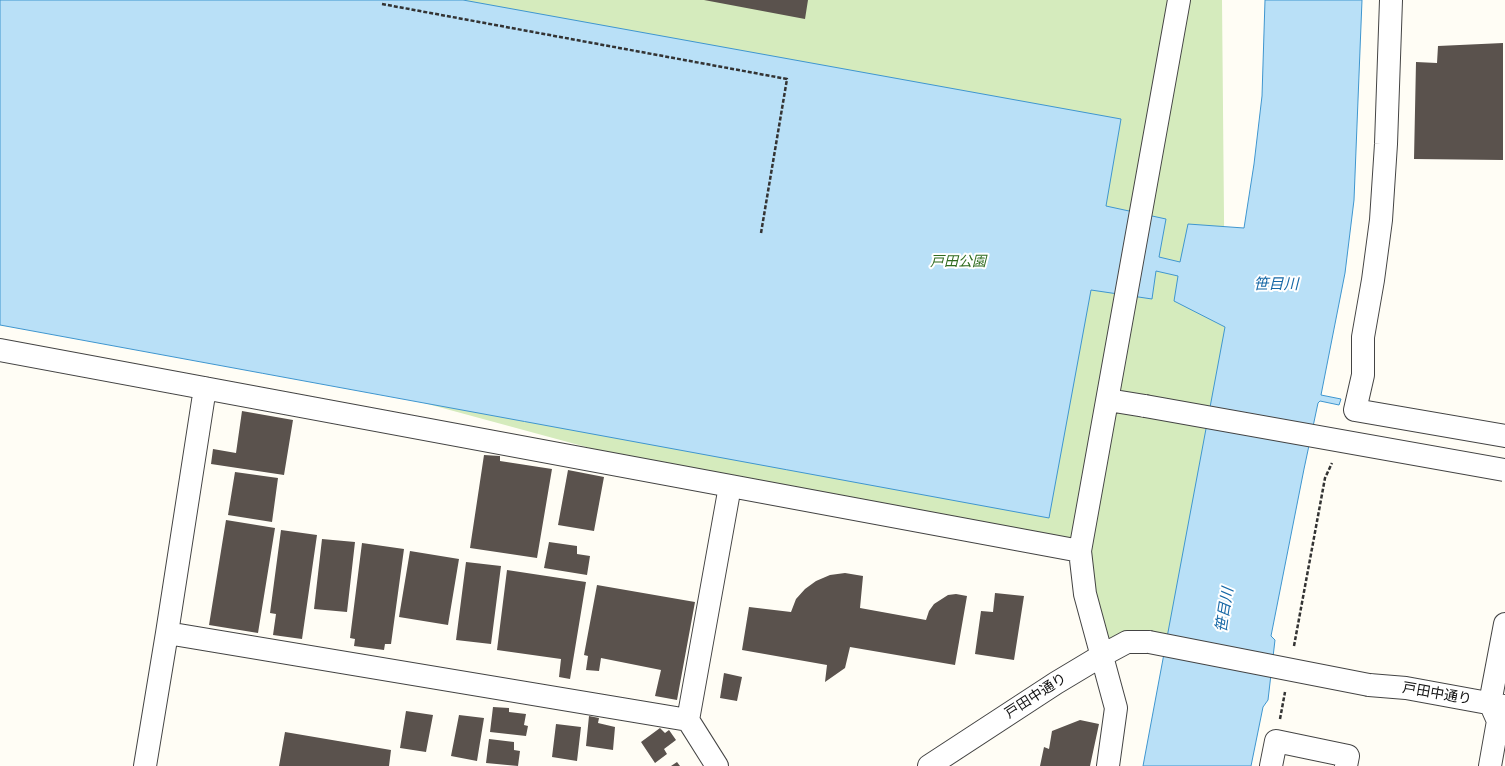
<!DOCTYPE html>
<html>
<head>
<meta charset="utf-8">
<style>
  body { margin:0 }
  canvas { display:block; background:#fffdf5 }
</style>
</head>
<body>
<canvas width="1505" height="766"></canvas>
<script>
const ctx = document.querySelector('canvas').getContext('2d');
ctx.lineJoin = 'round';
function paint(path, color) {
  ctx.fillStyle = color;
  ctx.fill(path, 'evenodd');
}
function toPath(rows) {
  const path = new Path2D();
  for (const r of rows) {
    path.moveTo(r[0], r[1]);
    for (let i = 2; i < r.length; i += 2) path.lineTo(r[i], r[i + 1]);
  }
  return path;
}
function strokePath(path, color, width, dash) {
  ctx.strokeStyle = color;
  ctx.lineWidth = width;
  ctx.lineCap = dash ? 'butt' : 'round';
  ctx.setLineDash(dash || []);
  ctx.stroke(path);
}
function drawText(font, color, halo, rows, align = 'center') {
  ctx.font = font + ' "PT Serif","Noto Sans JP",serif';
  ctx.lineWidth = 4;
  ctx.setLineDash([]);
  ctx.textBaseline = 'middle';
  ctx.strokeStyle = halo;
  ctx.fillStyle = color;
  for (const [text, x, y, turn = 0] of rows) {
    ctx.save();
    ctx.translate(x, y);
    ctx.rotate((+turn || 0) * Math.PI / 180);
    ctx.textAlign = isNaN(turn) ? turn : align;
    if (halo) ctx.strokeText(text, 0, 0);
    ctx.fillText(text, 0, 0);
    ctx.restore();
  }
}
paint(toPath([
  [0,0,1222,0,1225,326,1218,658,1149,642,1101,656,1080,551,730,486,424,403]
]), '#d5ebbd');
const water = toPath([
  [0,0,463,0,1121,119,1106,206,1166,219,1159,257,1180,262,1188,224,1244,228,1254,164,1262,96,1265,0,1362,0,1354,200,1345,273,1321,395,1341,399,1339,405,1320,401,1318,403,1304,469,1271,636,1275,640,1268,700,1263,707,1251,766,1143,766,1225,327,1174,301,1178,276,1156,271,1152,299,1091,290,1049,518,0,325,0,0]
]);
paint(water, '#b9e0f7');
strokePath(water, '#3f96cf', 1);
paint(toPath([
  [704,0,808,0,805,19],
  [1503,43,1503,160,1414,159,1416,62,1437,63,1438,46],
  [242,411,293,420,284,475,211,464,213,449,236,453],
  [484,455,500,456,500,461,552,469,537,558,470,548],
  [568,470,604,477,594,531,558,525],
  [235,472,278,478,272,522,228,515],
  [226,520,275,528,258,633,209,625],
  [281,530,317,535,302,639,273,635,276,614,270,613],
  [322,539,355,542,347,612,314,609],
  [549,542,577,546,577,554,590,556,587,575,544,568],
  [362,543,404,549,391,644,385,644,384,650,354,646,355,639,350,638],
  [410,551,459,559,448,625,399,617],
  [466,562,501,566,491,644,456,640],
  [507,570,586,582,570,679,559,677,561,659,497,650],
  [845,573,863,576,860,608,926,620,929,611,934,604,948,595,956,594,967,596,955,665,850,647,845,668,825,682,827,665,742,650,749,607,791,612,796,599,805,589,816,581,830,575],
  [597,585,695,602,677,700,655,696,661,670,601,658,599,671,586,670,588,656,584,655],
  [995,593,1024,596,1014,660,975,654,981,611,993,612],
  [724,673,742,677,737,701,720,698],
  [493,707,509,708,509,712,526,714,524,725,528,726,526,736,490,732],
  [406,711,433,715,426,752,400,748],
  [459,715,484,718,477,761,451,756],
  [589,716,599,718,598,723,615,727,613,750,586,746],
  [1080,720,1099,724,1090,766,1040,766,1044,747,1049,749,1052,731],
  [556,724,581,727,577,761,552,757],
  [660,728,665,733,669,730,676,740,664,749,667,754,655,763,641,742],
  [285,732,391,750,389,766,279,766],
  [489,739,514,742,514,750,520,751,518,766,486,763],
  [677,762,680,766,671,766]
]), '#5a524d');
const minor = toPath([
  [1391,0,1386,144,1381,220,1373,280,1363,337,1363,375,1355,410,1505,436],
  [0,350,1080,551],
  [1108,400,1145,406],
  [167,633,688,720,717,766],
  [1369,685,1406,688,1504,706],
  [688,720,730,486],
  [145,766,167,633,205,388],
  [929,766,1056,683,1101,656,1127,642,1149,642],
  [1108,766,1116,708,1085,594,1080,551,1179,0],
  [1271,766,1276,741,1348,756,1346,766],
  [1490,766,1498,721,1490,703,1505,624]
]);
strokePath(minor, '#444', 24);
strokePath(toPath([
  [382,4,787,79,761,233],
  [1294,646,1325,478,1332,463],
  [1280,719,1285,692]
]), '#333', 2.5, [4, 2]);
strokePath(minor, '#fff', 22);
const minorBridge = toPath([
  [1145,406,1504,470],
  [1149,642,1369,685]
]);
strokePath(minorBridge, '#444', 24, []);
strokePath(minorBridge, '#fff', 22);
drawText('italic 14px', '#2f6b1f', '#fff', [
  ["戸田公園",958,262]
]);
drawText('14px', '#111', '#fff', [
  ["戸田中通り",1437,694,10],
  ["戸田中通り",1036,696,-33]
]);
drawText('italic 15px', '#1768a6', '#fff', [
  ["笹目川",1276,285],
  ["笹目川",1225,610,-81]
]);
</script>
</body>
</html>
